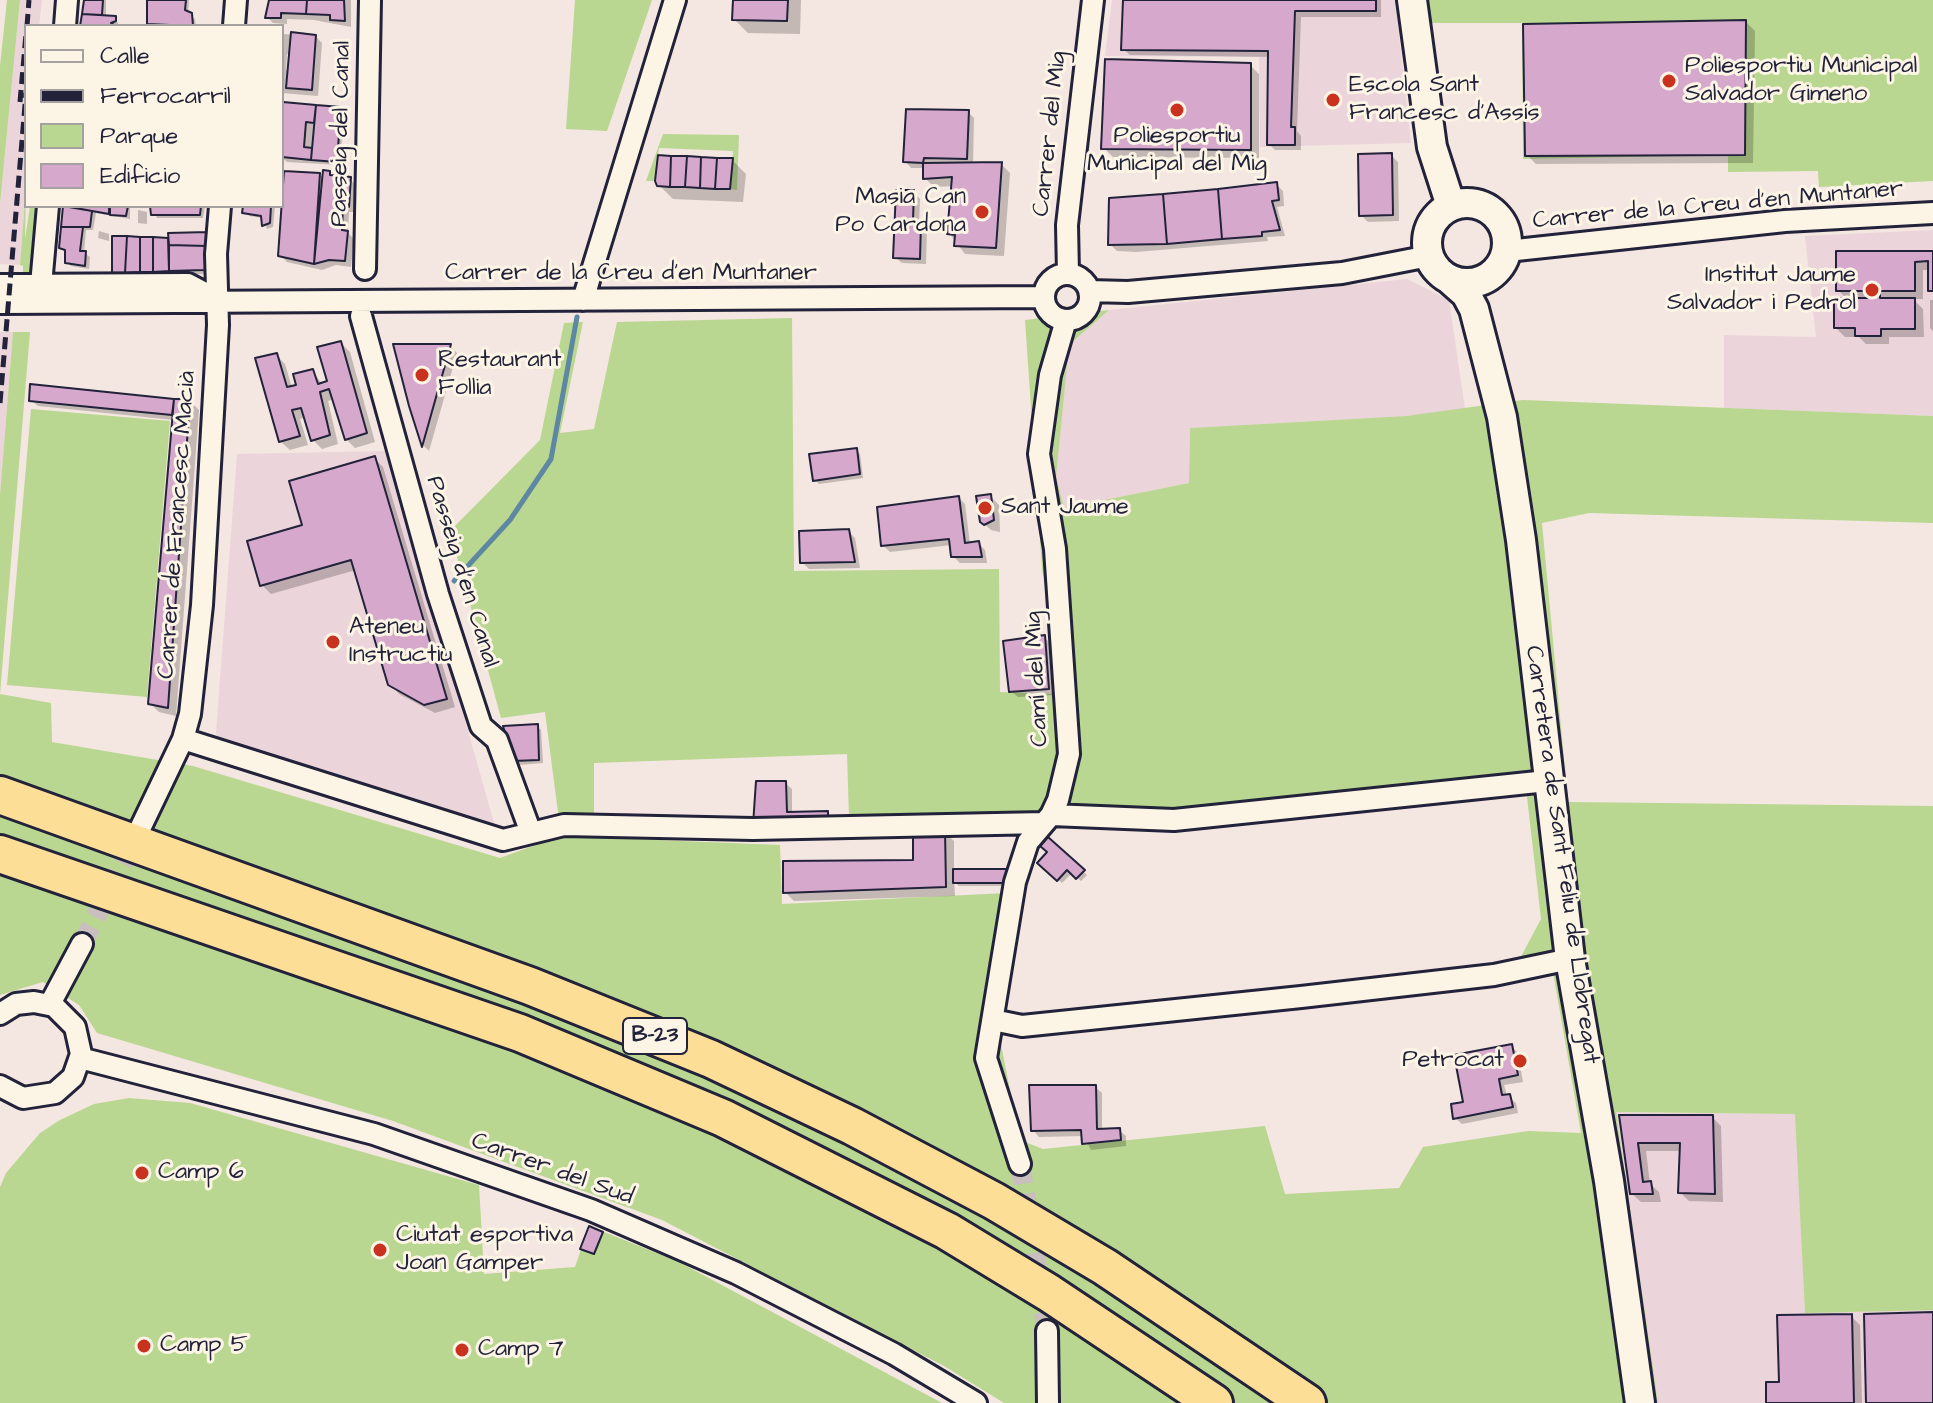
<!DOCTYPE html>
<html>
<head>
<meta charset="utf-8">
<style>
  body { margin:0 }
  #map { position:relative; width:1933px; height:1403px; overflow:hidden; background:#f4e6e0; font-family:"Architects Daughter",sans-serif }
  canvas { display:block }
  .legend { position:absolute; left:24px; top:24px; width:260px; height:184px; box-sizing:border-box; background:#fcf5e5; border:2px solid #a5a1a1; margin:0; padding:10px 14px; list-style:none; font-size:24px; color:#22223b }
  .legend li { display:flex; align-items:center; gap:16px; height:40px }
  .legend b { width:40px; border:2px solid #a5a1a1 }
</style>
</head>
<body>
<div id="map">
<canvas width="1933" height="1403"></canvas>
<ul class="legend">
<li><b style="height:10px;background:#fcf5e5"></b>Calle</li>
<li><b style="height:10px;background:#22223b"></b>Ferrocarril</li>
<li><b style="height:22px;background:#b9d790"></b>Parque</li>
<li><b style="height:22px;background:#d6a9cc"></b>Edificio</li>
</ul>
</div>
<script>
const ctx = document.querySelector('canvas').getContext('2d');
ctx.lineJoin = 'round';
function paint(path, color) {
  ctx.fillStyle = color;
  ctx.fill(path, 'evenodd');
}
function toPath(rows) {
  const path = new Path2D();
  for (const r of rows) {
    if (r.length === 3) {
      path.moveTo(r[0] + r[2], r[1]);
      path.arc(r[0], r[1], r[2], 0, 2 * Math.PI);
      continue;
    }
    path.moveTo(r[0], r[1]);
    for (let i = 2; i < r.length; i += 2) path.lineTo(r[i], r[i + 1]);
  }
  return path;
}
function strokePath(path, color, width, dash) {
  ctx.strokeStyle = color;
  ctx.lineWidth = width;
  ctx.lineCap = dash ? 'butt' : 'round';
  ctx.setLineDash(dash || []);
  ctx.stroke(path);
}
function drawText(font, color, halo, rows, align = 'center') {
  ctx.font = font + ' "Architects Daughter",sans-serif';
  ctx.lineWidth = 6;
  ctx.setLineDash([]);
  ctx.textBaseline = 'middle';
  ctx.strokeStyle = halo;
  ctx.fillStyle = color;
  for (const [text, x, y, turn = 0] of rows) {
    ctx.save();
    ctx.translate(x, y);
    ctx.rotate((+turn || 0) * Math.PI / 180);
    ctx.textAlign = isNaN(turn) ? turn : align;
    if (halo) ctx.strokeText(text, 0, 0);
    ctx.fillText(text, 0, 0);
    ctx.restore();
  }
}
paint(toPath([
  [20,0,42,0,39,26,26,26,26,185,20,265,0,264,0,204],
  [1112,0,1395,0,1411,143,1260,147,1259,57,1105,56],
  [1933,230,1933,416,1724,408,1724,335,1816,337,1805,236],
  [1407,279,1449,300,1465,409,1406,416,1190,428,1189,483,1064,508,1055,477,1069,345,1109,310],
  [0,332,13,332,0,495],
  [388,451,417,550,494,823,220,741,216,733,237,454],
  [1615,1112,1796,1114,1805,1312,1933,1310,1933,1403,1658,1403]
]), '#ebd4da');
paint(toPath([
  [7,0,20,0,0,204,0,66],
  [575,0,652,0,607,131,566,129],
  [1427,0,1933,0,1933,181,1819,187,1818,171,1728,172,1728,155,1523,159,1522,24,1528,23,1430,23],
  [663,134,739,135,737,190,730,189,733,151,659,148,655,181,646,181],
  [26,186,25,239,30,206,39,206,31,274,23,274,23,266,20,265],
  [1109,310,1069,345,1056,477,1064,508,1189,483,1190,428,1406,416,1523,400,1933,416,1933,523,1589,513,1542,523,1568,802,1933,806,1933,1310,1805,1313,1795,1114,1616,1112,1658,1403,1004,1403,944,1366,662,1220,393,1121,97,1033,79,1005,43,982,0,995,0,495,13,332,30,332,0,694,51,703,52,742,193,766,500,858,560,836,780,845,782,904,1007,893,1029,818,849,816,847,754,594,763,594,818,559,820,545,712,501,718,450,531,540,440,564,323,583,322,560,433,594,429,617,322,792,318,794,571,999,569,1000,692,1060,694,1042,568,1025,320],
  [1526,788,1541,919,1516,966,1553,972,1581,1133,1528,1131,1423,1147,1399,1188,1285,1194,1265,1126,1043,1149,1020,1140,1000,1040,1001,1011,1034,843,1061,820],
  [31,409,170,421,147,697,7,685],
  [129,1098,190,1103,479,1185,484,1274,575,1267,589,1226,677,1261,942,1403,0,1403,0,1187,6,1173,40,1133,60,1120,94,1104]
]), '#b9d790');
paint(toPath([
  [86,0,106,0,106,17,115,18,119,25,83,26],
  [149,0,189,0,188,13,195,19,196,26,151,26],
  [269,0,351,0,351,27,314,20,287,19,287,24,273,23,267,17],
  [735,0,801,0,800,34,748,33,734,19],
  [1127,0,1381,0,1381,17,1301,17,1297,131,1301,136,1301,150,1275,150,1269,144,1270,57,1130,55,1123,49],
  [1746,22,1755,31,1753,163,1536,164,1527,155],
  [282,34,315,36,322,43,318,96,282,93],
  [287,54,291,55,289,71,286,70],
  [1250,65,1259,74,1259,158,1113,157,1104,148],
  [285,104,340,109,344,113,340,165,287,162,282,158],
  [968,112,974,118,973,164,1001,164,1010,173,1004,256,965,254,949,233,953,186,934,187,925,178,925,168,911,168,905,161],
  [1391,155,1398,162,1399,221,1368,222,1361,215],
  [732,160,746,174,743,202,673,199,659,185],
  [329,173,333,177,350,179,356,186,355,212,349,212,348,233,354,239,351,267,336,265,322,270,287,262,280,255,286,174,325,176],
  [1276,184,1283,191,1284,206,1277,207,1285,236,1267,237,1268,241,1136,252,1117,251,1110,244],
  [913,192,920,199,919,224,927,230,926,264,902,263,895,257],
  [65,206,130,206,130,219,96,213,93,230,86,230,84,253,90,257,89,269,71,266,67,262,67,252,61,247],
  [152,206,205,206,203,218,157,218],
  [245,206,275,206,273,227,267,229,263,218,249,216],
  [138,210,147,212,147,224,138,223],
  [99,231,109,234,109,241,98,238],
  [207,234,208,274,118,276,114,272,114,238,170,240],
  [1933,253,1933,293,1930,270,1923,270,1923,299,1913,299,1923,309,1924,337,1889,337,1889,344,1866,344,1859,337,1845,337,1836,328,1848,300,1838,290],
  [1930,300,1933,300,1933,331,1930,328],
  [341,343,350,352,375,442,355,448,346,439,334,399,328,401,338,444,322,449,313,440,306,417,300,419,308,445,290,450,280,441,276,355,285,364,292,388,312,371,323,385,329,383],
  [396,346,450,346,457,353,429,451,424,446],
  [31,400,190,401,199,410,176,716,159,712,150,703,174,420,38,406],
  [856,450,860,454,863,478,819,484,815,480],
  [374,458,383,467,455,707,435,713,399,694,390,684,356,570,271,594,262,585,305,526],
  [990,496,999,505,1000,532,991,530,981,521],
  [959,498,965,504,970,544,978,543,985,550,987,563,960,563,953,556,952,545,890,552,883,545],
  [848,531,855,538,860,568,809,569,802,562],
  [1044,637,1051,644,1055,695,1018,697,1011,691],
  [537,726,541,730,543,763,519,765,514,760],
  [785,783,792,789,792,814,827,813,834,819,762,830],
  [944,832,954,841,954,871,1008,871,1012,886,959,886,954,881,955,896,794,901,785,892,915,862],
  [1049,840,1087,875,1081,881,1072,873,1062,883,1040,863,1049,852],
  [1511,1046,1518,1053,1523,1082,1504,1085,1507,1096,1516,1103,1518,1113,1462,1124,1455,1118],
  [1095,1087,1102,1093,1102,1131,1119,1130,1126,1136,1126,1146,1091,1150,1084,1136,1039,1137,1033,1130],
  [1621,1117,1712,1117,1721,1126,1723,1202,1689,1201,1680,1192,1681,1151,1646,1151,1650,1184,1659,1192,1661,1202,1641,1202,1631,1193],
  [1851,1316,1860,1325,1862,1403,1768,1403,1781,1384]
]), '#0003');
strokePath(toPath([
  [454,581,510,520,551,459,577,317]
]), '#5e87a2', 5);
const building = toPath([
  [84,0,103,0,102,15,82,14,84,0],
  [147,0,186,0,185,10,192,13,193,26,147,24,147,0],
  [269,0,307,0,306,14,281,13,281,18,265,18,269,0],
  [307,0,344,0,345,21,330,20,330,15,306,14,307,0],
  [733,0,788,0,787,21,732,20,733,0],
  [1123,0,1376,0,1376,11,1295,11,1291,127,1295,127,1295,145,1267,145,1268,51,1121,50,1123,0],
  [82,14,116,16,116,21,111,23,116,26,80,26,82,14],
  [1746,20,1745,155,1525,156,1523,24,1746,20],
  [291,32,316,35,312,90,286,88,291,32],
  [1105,59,1251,63,1251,150,1101,149,1105,59],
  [283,102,316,105,314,123,306,122,304,147,312,148,311,160,282,157,283,102],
  [316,105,341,107,337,162,311,160,316,105],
  [906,109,969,110,967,159,924,158,923,163,903,162,906,109],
  [1392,153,1393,215,1359,216,1358,154,1392,153],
  [658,155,671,156,670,187,657,186,655,181,658,155],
  [671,156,687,156,685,187,670,187,671,156],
  [687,156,701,157,700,188,685,187,687,156],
  [701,157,717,158,715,189,700,188,701,157],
  [717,158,733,158,730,189,715,189,717,158],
  [1002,162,996,248,954,246,955,235,947,234,952,177,923,179,923,163,1002,162],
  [323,170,330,171,330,175,351,177,349,207,343,206,342,230,348,231,345,261,329,260,314,264,323,170],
  [284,171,320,173,314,264,278,256,284,171],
  [1277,182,1279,200,1272,201,1280,230,1262,232,1262,236,1222,239,1218,189,1277,182],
  [1218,189,1222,239,1167,244,1163,194,1218,189],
  [896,190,914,190,913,221,921,222,920,259,893,258,896,190],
  [1163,194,1167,244,1108,245,1109,198,1163,194],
  [63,206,92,211,90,227,61,227,63,206],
  [65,206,109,206,109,214,92,211,65,206],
  [110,206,128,206,126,216,110,215,110,206],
  [150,206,201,206,200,215,151,215,150,206],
  [243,206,271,206,270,223,262,226,261,216,242,213,243,206],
  [61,227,83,227,80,251,86,251,85,266,65,263,65,250,59,248,61,227],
  [208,232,207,246,169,245,168,233,208,232],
  [112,236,127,236,125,273,112,273,112,236],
  [127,236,140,237,140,272,125,273,127,236],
  [140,237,153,237,153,272,140,272,140,237],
  [153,237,168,238,169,271,153,272,153,237],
  [169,245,207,246,205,270,169,271,169,245],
  [1836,251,1933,251,1933,291,1928,291,1928,261,1915,262,1915,291,1880,291,1880,298,1915,298,1915,329,1881,329,1881,336,1855,336,1855,328,1834,328,1834,298,1870,298,1870,291,1836,291,1836,251],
  [341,341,367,433,345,440,329,389,320,392,330,435,311,441,301,408,292,410,300,436,279,442,255,358,277,353,287,387,296,385,293,374,313,369,318,384,327,381,317,347,341,341],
  [393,344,451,344,422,447,409,406,393,344],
  [30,384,174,399,172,415,29,401,30,384],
  [174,399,190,399,168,708,148,704,174,399],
  [857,448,860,474,813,481,809,454,857,448],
  [375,456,447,699,424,705,388,685,351,560,260,586,247,541,302,525,289,481,375,456],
  [991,494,994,520,984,525,980,522,976,496,991,494],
  [959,496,965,543,979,541,982,557,951,557,949,539,881,546,877,507,959,496],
  [849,529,855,562,800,563,799,531,849,529],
  [1045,635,1049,689,1009,692,1003,641,1045,635],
  [538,724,539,760,513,761,503,726,538,724],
  [756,781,786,781,787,812,828,811,828,823,753,825,756,781],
  [945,830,946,887,783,893,783,861,913,860,913,831,945,830],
  [1048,837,1085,870,1076,879,1067,870,1057,881,1037,863,1047,852,1040,846,1048,837],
  [953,869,1009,869,1009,883,953,883,953,869],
  [1512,1044,1518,1075,1499,1079,1502,1095,1510,1094,1513,1107,1453,1119,1451,1104,1463,1102,1454,1055,1512,1044],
  [1029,1085,1096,1085,1097,1129,1120,1128,1121,1140,1082,1144,1081,1130,1031,1131,1029,1085],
  [1619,1115,1713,1115,1715,1194,1678,1193,1680,1143,1638,1143,1643,1182,1651,1181,1653,1194,1630,1194,1619,1115],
  [589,1226,603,1232,594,1254,580,1249,589,1226],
  [1933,1312,1933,1403,1866,1403,1864,1314,1933,1312],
  [1852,1314,1854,1403,1766,1403,1766,1382,1779,1382,1777,1315,1852,1314]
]);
paint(building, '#d6a9cc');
strokePath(building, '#22223b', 2);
strokePath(toPath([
  [82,944,137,835],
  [1020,1164,1047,1331]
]), '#cabfbf', 20, [20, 10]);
const street = toPath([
  [65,26,67,0],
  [234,26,236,0],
  [1507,251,1785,221,1933,213],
  [365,269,370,0],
  [1068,274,1067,225,1093,0],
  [1067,297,23],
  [0,285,188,284,218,300],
  [41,285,48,206],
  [1089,291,1128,292,1342,273,1429,256],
  [583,300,675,0],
  [0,303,1043,297],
  [361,316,438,594,481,726,497,740,531,833],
  [183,739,503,840,564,825,753,829,1044,823],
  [1051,815,1174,820,1547,781],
  [137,835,183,739,190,714,202,605,218,325,216,254,220,206],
  [50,1004,82,944],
  [0,1014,16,1004,34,1002,54,1006,75,1027,81,1054,73,1077,55,1093,23,1098,0,1086],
  [993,1020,1022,1026,1301,997,1494,975,1570,959],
  [80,1058,374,1134,591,1210,736,1273,894,1354,976,1403],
  [1020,1164,986,1058,1015,882,1028,842,1051,815,1058,800,1069,754,1055,549,1039,454,1050,375,1066,320],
  [1047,1331,1048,1403]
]);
const secondary = toPath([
  [1412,0,1432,147,1451,206],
  [1467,243,40],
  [1449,279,1466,294,1474,309,1502,417,1521,540,1570,959,1609,1181,1640,1403]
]);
const highway = toPath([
  [0,795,530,986,711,1059,852,1126,994,1201,1105,1267,1307,1403],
  [0,854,520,1033,723,1118,947,1231,1049,1293,1214,1403]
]);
strokePath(street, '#22223b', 26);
strokePath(secondary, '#22223b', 34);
strokePath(highway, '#22223b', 42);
strokePath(street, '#fcf5e5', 20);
strokePath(secondary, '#fcf5e5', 28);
strokePath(highway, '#fcde96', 36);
strokePath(toPath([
  [27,26,29,0],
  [20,102,26,34],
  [0,403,26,93]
]), '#22223b', 5, [12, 6]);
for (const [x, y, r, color] of [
  [1669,81,8,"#c8321e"],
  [1333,100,8,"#c8321e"],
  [1177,110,8,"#c8321e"],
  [982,212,8,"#c8321e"],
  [1872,290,8,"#c8321e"],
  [422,375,8,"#c8321e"],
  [985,508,8,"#c8321e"],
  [333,642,8,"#c8321e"],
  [1520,1061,8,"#c8321e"],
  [142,1173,8,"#c8321e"],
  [380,1250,8,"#c8321e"],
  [144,1346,8,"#c8321e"],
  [462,1350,8,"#c8321e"]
]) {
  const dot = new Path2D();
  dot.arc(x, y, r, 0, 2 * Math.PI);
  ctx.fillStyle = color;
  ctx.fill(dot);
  strokePath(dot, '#fcf5e5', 3);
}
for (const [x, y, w] of [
  [655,1036,64]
]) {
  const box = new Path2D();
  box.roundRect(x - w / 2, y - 18, w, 36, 6);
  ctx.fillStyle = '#fcf5e5';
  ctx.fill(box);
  strokePath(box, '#22223b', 2);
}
drawText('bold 22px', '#22223b', null, [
  ["B-23",655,1036]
]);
drawText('24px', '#22223b', '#fcf5e5', [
  ["Poliesportiu Municipal",1685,67],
  ["Salvador Gimeno",1685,95],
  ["Escola Sant",1349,86],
  ["Francesc d'Assís",1349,114],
  ["Poliesportiu",1177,137,"center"],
  ["Municipal del Mig",1177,165,"center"],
  ["Masia Can",966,198,"right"],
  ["Po Cardona",966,226,"right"],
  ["Institut Jaume",1856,276,"right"],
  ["Salvador i Pedrol",1856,304,"right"],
  ["Restaurant",438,361],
  ["Follia",438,389],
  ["Sant Jaume",1001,508],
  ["Ateneu",349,628],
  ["Instructiu",349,656],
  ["Petrocat",1504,1061,"right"],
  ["Camp 6",158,1173],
  ["Ciutat esportiva",396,1236],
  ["Joan Gamper",396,1264],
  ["Camp 5",160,1346],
  ["Camp 7",478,1350]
], 'left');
drawText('24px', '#22223b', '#fcf5e5', [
  ["Passeig del Canal",342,134,-89],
  ["Carrer del Mig",1051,134,-84],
  ["Carrer de la Creu d'en Muntaner",1718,206,-5],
  ["Carrer de la Creu d'en Muntaner",631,274],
  ["Carrer de Francesc Macià",178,525,-86],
  ["Passeig d'en Canal",461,572,73],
  ["Camí del Mig",1038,679,-93],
  ["Carretera de Sant Feliu de Llobregat",1561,855,82],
  ["Carrer del Sud",552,1170,20]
]);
</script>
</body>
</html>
